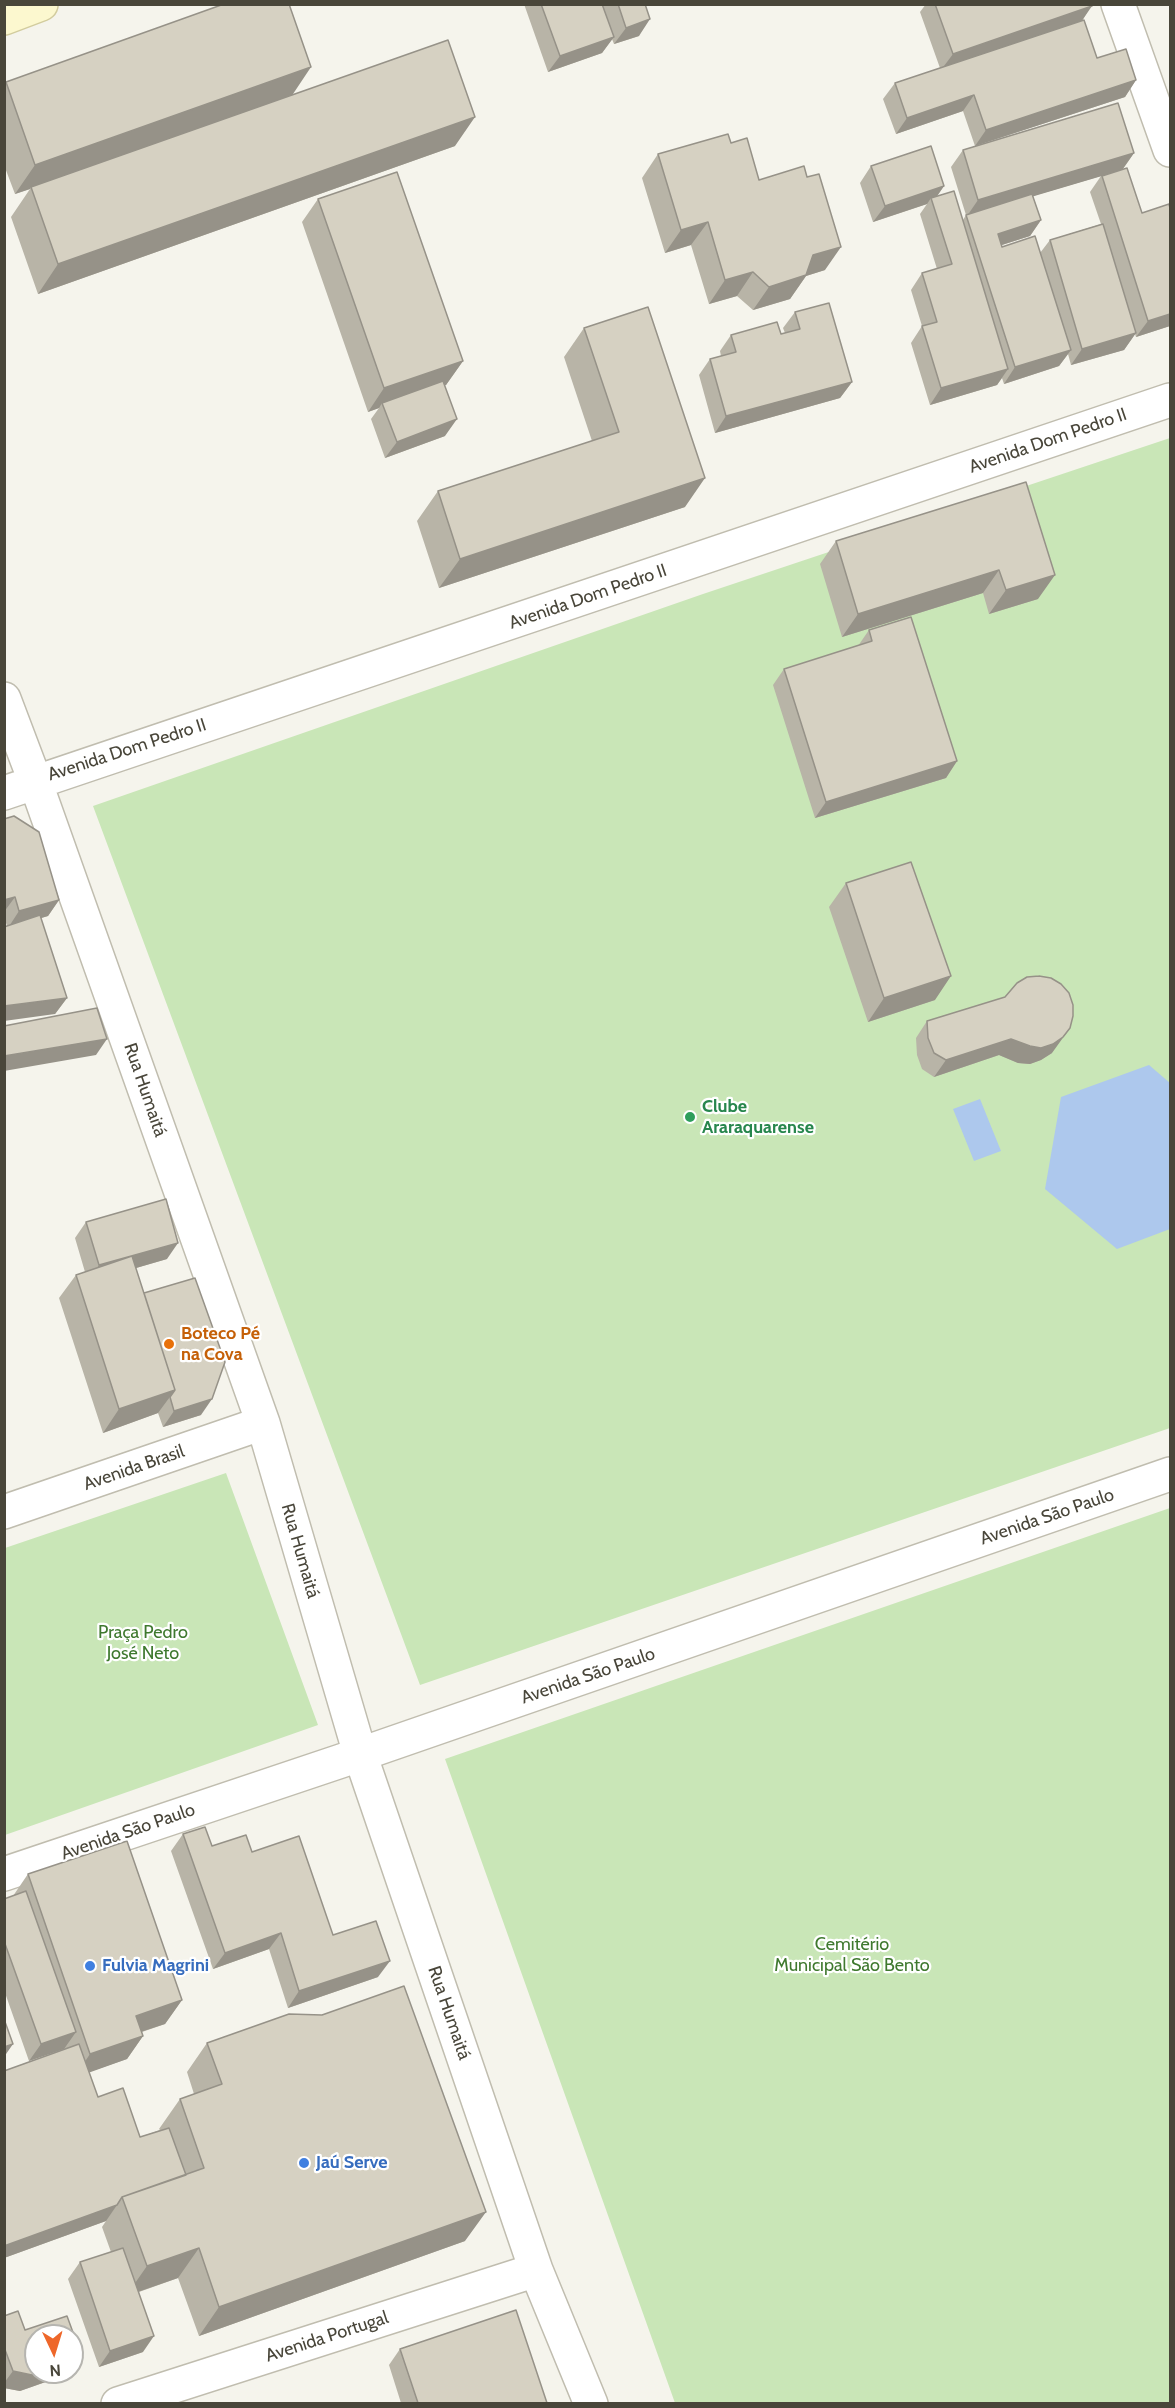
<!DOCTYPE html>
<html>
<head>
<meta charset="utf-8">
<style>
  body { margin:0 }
  #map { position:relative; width:1175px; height:2408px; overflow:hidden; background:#f5f4ec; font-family:Cabin,sans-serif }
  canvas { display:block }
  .frame { position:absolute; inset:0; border:6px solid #49463a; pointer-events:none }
  .north { position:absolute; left:24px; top:2324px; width:60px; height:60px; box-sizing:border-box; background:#fff; border:2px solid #b6b5b0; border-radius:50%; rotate:176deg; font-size:16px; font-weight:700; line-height:24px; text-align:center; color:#49463a }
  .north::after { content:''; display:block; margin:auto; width:21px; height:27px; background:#ee672a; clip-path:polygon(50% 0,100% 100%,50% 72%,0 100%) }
</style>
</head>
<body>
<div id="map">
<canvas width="1175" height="2408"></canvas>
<div class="frame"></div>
<div class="north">N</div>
</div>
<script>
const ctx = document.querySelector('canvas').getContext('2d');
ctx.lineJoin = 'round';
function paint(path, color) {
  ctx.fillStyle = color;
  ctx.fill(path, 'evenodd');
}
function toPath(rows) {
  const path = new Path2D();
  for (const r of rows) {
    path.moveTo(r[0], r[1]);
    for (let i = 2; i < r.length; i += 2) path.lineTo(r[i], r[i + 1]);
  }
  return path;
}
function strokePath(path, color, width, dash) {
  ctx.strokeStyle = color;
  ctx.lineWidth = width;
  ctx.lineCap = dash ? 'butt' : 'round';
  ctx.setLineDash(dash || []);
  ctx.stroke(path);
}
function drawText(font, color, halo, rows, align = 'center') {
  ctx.font = font + ' Cabin,sans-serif';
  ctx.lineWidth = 4.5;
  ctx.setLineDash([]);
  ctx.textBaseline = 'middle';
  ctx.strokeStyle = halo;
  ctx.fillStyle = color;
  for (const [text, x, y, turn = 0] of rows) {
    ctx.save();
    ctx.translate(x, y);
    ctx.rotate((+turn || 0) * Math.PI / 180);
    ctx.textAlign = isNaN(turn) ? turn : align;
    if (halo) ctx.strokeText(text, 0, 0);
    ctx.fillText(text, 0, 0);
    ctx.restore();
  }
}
paint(toPath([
  [1170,438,1170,1428,420,1685,93,806,703,594],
  [226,1473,318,1725,5,1835,5,1548],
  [1170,1508,1170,2403,675,2403,445,1759]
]), '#c9e6b7');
paint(toPath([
  [1149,1065,1170,1083,1170,1229,1117,1249,1045,1189,1061,1097],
  [980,1099,1001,1151,974,1161,953,1109]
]), '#adc8ed');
const street = toPath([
  [1118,4,1170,150],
  [4,699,35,781,263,1423,360,1754,536,2270,591,2404],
  [4,793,1170,400],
  [4,1512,263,1423],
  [4,1874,341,1761,1170,1474],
  [118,2404,536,2270]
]);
const secondary = toPath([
  [4,18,41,4]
]);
strokePath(street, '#c0bdaf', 36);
strokePath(secondary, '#d2cc9e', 36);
strokePath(street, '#fff', 33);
strokePath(secondary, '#fcf8cf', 33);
paint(toPath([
  [524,4,645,4,639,36,614,44,612,39,602,53,548,72],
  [926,4,1092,4,1082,21,1097,58,1136,80,1125,97,975,146,963,111,896,134,883,99,895,83,940,68,920,12],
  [6,82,291,95,455,146,38,294,11,217,30,189,15,194,4,165,4,84],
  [731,143,759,180,825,270,806,276,790,299,753,310,737,296,709,304,691,245,665,253,642,178,658,154],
  [963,150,1134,153,1123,169,1170,326,1136,337,1135,334,1124,350,1071,365,1068,354,1059,366,1004,384,1002,378,997,385,930,405,911,343,922,326,911,290,922,273,937,269,920,214,927,204,873,222,860,183,871,166,944,186,937,196,963,220,966,215,951,167],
  [1101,176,1090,192,1101,224,1050,240,1040,253,1002,247,1002,245,1030,236,1041,220,1033,196],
  [318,199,463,361,446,385,445,385,445,436,385,458,371,419,379,408,368,412,302,222],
  [795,312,852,382,840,398,715,433,699,375,710,359,721,356,720,351,731,335,781,334,785,333,783,328],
  [584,328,685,507,439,588,417,521,438,491,592,441,564,357],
  [1026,482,1038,599,989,614,983,593,842,637,820,564,836,541],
  [869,630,957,761,946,778,815,818,773,685,784,669,858,646],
  [4,819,59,900,48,916,41,918,67,998,55,1014,7,926,4,917],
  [846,883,935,1000,868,1022,829,907],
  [1005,997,1052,1053,1041,1060,1030,1064,1018,1063,999,1055,934,1077,922,1069,917,1055,916,1038,927,1021],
  [86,1222,167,1259,136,1268,144,1293,201,1415,163,1427,158,1413,103,1433,59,1298,76,1275,85,1272,75,1238],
  [183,1834,212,1846,252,1852,333,1935,378,1977,288,2008,269,1949,213,1969,171,1851],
  [28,1874,182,2000,165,2024,142,2032,143,2036,127,2059,89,2072,98,2097,140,2137,160,2130,159,2129,180,2099,194,2094,187,2072,207,2043,465,2241,199,2336,178,2278,139,2292,143,2352,99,2367,68,2279,80,2262,111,2252,102,2227,106,2221,4,2258,4,2071,64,2049,29,2061,4,1990,4,1899,13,1896],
  [4,2316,25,2330,71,2373,20,2391,4,2388],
  [400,2349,547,2403,401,2403,389,2365]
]), '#b8b4a7');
paint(toPath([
  [1092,6,1081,22,941,70,953,54],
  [650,19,639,36,614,44,626,28],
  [614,37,602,53,548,72,560,56],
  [311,67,291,97,31,187,30,189,15,194,35,165],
  [1136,80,1125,97,975,146,986,130],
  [974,95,963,111,896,134,907,118],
  [475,117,455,146,38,294,58,264],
  [1134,153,1122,170,967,216,978,200],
  [944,186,933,202,931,198,927,204,873,222,885,206],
  [1041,220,1030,236,986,250,998,234],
  [708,222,691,245,665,253,681,230],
  [841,247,825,270,806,276,790,299,753,310,769,287,813,255],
  [753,272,737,296,709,304,725,280],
  [1170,314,1170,326,1136,337,1148,321],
  [1136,333,1124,350,1071,365,1082,349],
  [1071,350,1059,366,1004,384,1015,367],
  [463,361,446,385,384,406,382,403,379,408,368,412,384,388],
  [1008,369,997,385,930,405,941,388],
  [852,382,840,398,715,433,726,416],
  [457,419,445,436,385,458,397,442],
  [705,478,685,507,439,588,460,559],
  [999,570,983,593,842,637,858,614],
  [1055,575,1038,599,989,614,1006,590],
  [957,761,946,778,815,818,826,802],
  [15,897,4,912,4,900],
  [59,900,48,916,8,928,19,911],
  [951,976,935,1000,868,1022,884,998],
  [67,998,55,1014,4,1021,4,1006],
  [1070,1028,1052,1053,1041,1060,1030,1064,1018,1063,999,1055,934,1077,946,1060,1011,1039],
  [107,1039,96,1055,4,1071,4,1056],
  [178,1243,167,1259,88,1282,99,1265],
  [175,1390,158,1413,103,1433,119,1409],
  [212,1399,201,1415,163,1427,174,1411],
  [281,1933,269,1949,213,1969,225,1953],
  [390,1961,378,1977,288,2008,299,1991],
  [182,2000,165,2024,119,2039,136,2016],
  [76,2032,64,2049,29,2061,41,2044],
  [143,2036,127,2059,74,2078,90,2054],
  [13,2044,4,2057,4,2047],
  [117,2205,106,2221,4,2258,4,2246],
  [486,2212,465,2241,199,2336,219,2307],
  [199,2248,178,2278,126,2296,147,2266],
  [154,2336,143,2352,99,2367,110,2351],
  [82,2357,72,2372,72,2361],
  [13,2371,40,2372,72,2372,71,2373,20,2391,4,2388,4,2383]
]), '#969288');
const building = toPath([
  [224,4,289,4,311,67,35,165,6,82,224,4],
  [541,4,602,4,614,37,560,56,541,4],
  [618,4,645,4,650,19,626,28,618,4],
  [935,4,1092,4,1092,6,953,54,935,4],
  [1084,20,1097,58,1126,49,1136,80,986,130,974,95,907,118,895,83,1084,20],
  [448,40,475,117,58,264,31,187,448,40],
  [1118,103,1134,153,978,200,963,150,1118,103],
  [728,134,731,143,747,138,759,180,804,166,807,177,819,174,841,247,813,255,806,275,769,287,753,272,725,280,708,222,681,230,658,154,728,134],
  [931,146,944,186,885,206,871,166,931,146],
  [1127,168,1142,213,1169,204,1170,208,1170,314,1148,321,1102,176,1127,168],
  [397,172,463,361,384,388,318,199,397,172],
  [954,191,1008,369,941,388,922,326,937,322,922,273,952,264,931,198,954,191],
  [1032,194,1041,220,998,234,1002,247,1035,236,1071,350,1015,367,966,215,1032,194],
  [1103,224,1136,333,1082,349,1050,240,1103,224],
  [829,303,852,382,726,416,710,359,736,352,731,335,777,322,781,334,800,329,795,312,829,303],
  [648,307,705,478,460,559,438,491,619,432,584,328,648,307],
  [443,381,457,419,397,442,382,403,443,381],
  [1026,482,1055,575,1006,590,999,570,858,614,836,541,1026,482],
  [911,617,957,761,826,802,784,669,872,641,869,630,911,617],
  [14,816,39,832,59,900,19,911,15,897,4,900,4,819,14,816],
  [911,862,951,976,884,998,846,883,911,862],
  [40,915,67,998,4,1006,4,927,40,915],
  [1039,976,1051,978,1061,984,1069,993,1073,1005,1073,1016,1070,1028,1063,1037,1053,1044,1041,1048,1030,1046,1011,1039,946,1060,934,1053,928,1038,927,1021,1005,997,1017,983,1027,977,1039,976],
  [97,1008,107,1039,4,1056,4,1026,97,1008],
  [166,1199,178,1243,99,1265,86,1222,166,1199],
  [132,1256,175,1390,119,1409,76,1275,132,1256],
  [195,1278,225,1362,212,1399,174,1411,170,1397,175,1390,144,1293,195,1278],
  [205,1827,212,1846,246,1835,252,1852,299,1836,333,1935,376,1921,390,1961,299,1991,281,1933,225,1953,183,1834,205,1827],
  [127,1841,182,2000,136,2016,143,2036,90,2054,28,1874,127,1841],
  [26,1891,76,2032,41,2044,4,1941,4,1899,26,1891],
  [404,1986,486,2212,219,2307,199,2248,147,2266,122,2197,204,2168,180,2099,222,2084,207,2043,289,2014,322,2015,404,1986],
  [4,2019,13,2044,4,2047,4,2019],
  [79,2044,98,2097,123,2088,140,2137,169,2128,186,2175,122,2197,117,2205,4,2246,4,2071,79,2044],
  [123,2248,154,2336,110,2351,80,2262,123,2248],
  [516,2310,547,2403,418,2403,400,2349,516,2310],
  [18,2311,25,2330,67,2316,82,2357,72,2361,72,2336,36,2336,36,2372,40,2372,32,2375,13,2371,4,2347,4,2316,18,2311]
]);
paint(building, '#d6d1c2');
strokePath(building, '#969288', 1.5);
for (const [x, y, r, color] of [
  [690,1117,6,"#2e9e5b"],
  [169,1344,6,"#e8710a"],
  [90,1966,6,"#3f7fe0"],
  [304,2163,6,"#3f7fe0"]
]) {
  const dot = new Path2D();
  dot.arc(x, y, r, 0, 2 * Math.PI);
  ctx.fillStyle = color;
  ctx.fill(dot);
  strokePath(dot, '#fff', 2);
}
drawText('18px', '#49463a', '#fff', [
  ["Avenida Dom Pedro II",1048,441,-19],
  ["Avenida Dom Pedro II",588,597,-19],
  ["Avenida Dom Pedro II",127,750,-18],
  ["Rua Humaitá",145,1090,71],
  ["Avenida Brasil",134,1468,-19],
  ["Avenida São Paulo",1047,1517,-19],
  ["Rua Humaitá",300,1551,74],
  ["Avenida São Paulo",588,1676,-19],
  ["Avenida São Paulo",128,1832,-19],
  ["Rua Humaitá",449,2013,71],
  ["Avenida Portugal",327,2337,-18]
]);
drawText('bold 18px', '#27864d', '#fff', [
  ["Clube",702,1107],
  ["Araraquarense",702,1128]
], 'left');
drawText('bold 18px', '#c56008', '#fff', [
  ["Boteco Pé",181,1334],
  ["na Cova",181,1355]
], 'left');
drawText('18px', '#3f792f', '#fff', [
  ["Praça Pedro",143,1633],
  ["José Neto",143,1654],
  ["Cemitério",852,1945],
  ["Municipal São Bento",852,1966]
]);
drawText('bold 18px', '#366cbe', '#fff', [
  ["Fulvia Magrini",102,1966],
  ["Jaú Serve",316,2163]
], 'left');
</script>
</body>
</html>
